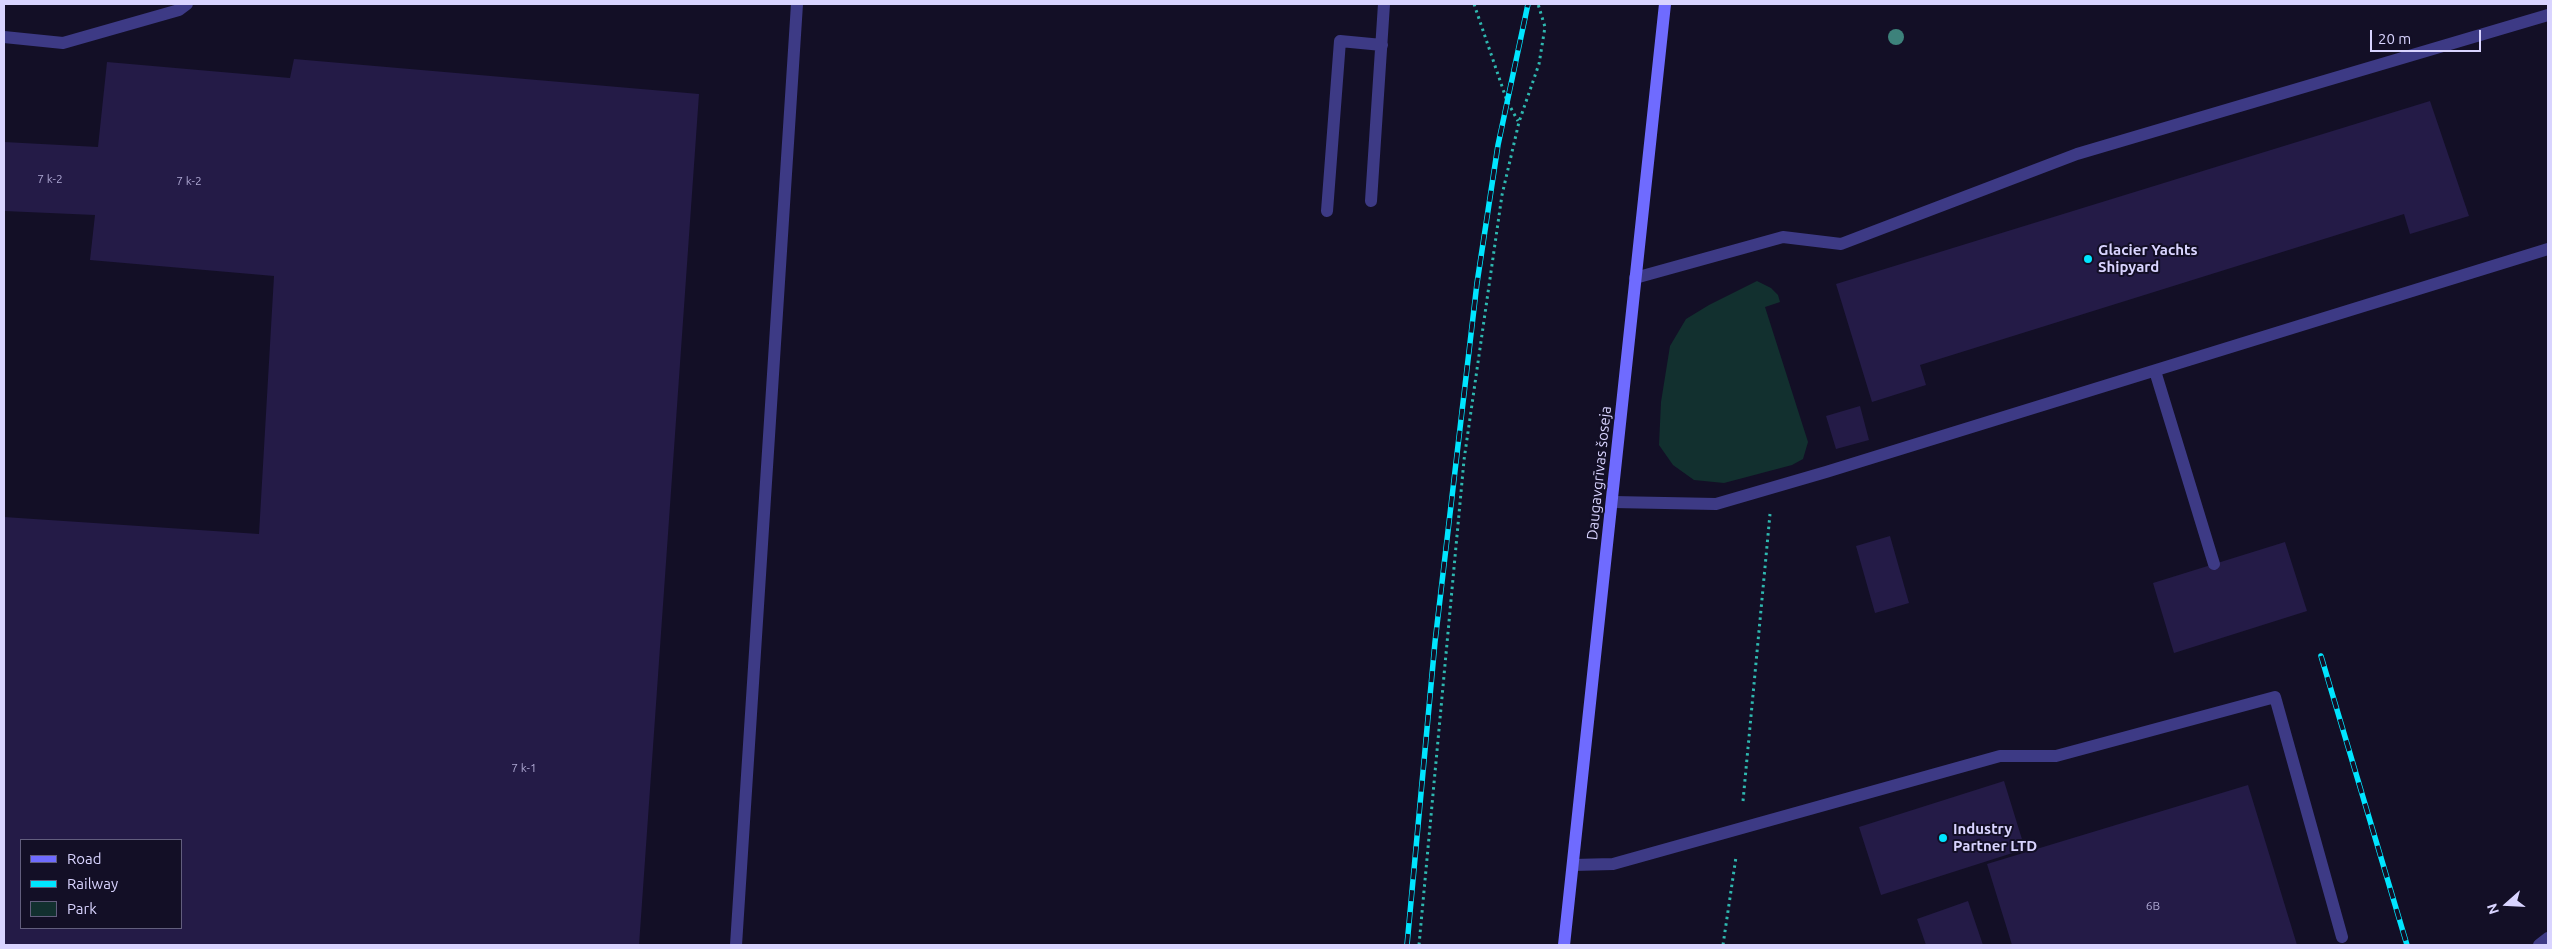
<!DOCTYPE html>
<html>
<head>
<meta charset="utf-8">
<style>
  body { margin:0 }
  #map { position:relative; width:2552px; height:949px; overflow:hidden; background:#130f26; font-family:Ubuntu,sans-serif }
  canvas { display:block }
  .frame { position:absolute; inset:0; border:5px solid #d9d4ff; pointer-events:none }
  .legend { position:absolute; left:20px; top:839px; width:162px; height:90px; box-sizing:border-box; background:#130f26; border:1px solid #625e7d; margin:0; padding:6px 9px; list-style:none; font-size:15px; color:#d9d4ff }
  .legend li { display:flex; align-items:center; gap:10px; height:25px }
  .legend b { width:25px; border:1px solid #625e7d }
  .north { position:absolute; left:2482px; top:879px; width:50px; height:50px; -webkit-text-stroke:4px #130f26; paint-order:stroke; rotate:251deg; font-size:14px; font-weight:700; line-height:20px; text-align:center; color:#d9d4ff }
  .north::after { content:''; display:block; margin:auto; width:18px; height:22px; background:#d9d4ff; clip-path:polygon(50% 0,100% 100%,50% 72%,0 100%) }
  .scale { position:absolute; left:2370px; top:30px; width:111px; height:22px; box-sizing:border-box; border:2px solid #d9d4ff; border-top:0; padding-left:6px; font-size:15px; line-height:18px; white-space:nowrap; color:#d9d4ff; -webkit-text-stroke:4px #130f26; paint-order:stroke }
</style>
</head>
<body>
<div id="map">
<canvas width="2552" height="949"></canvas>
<div class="frame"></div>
<ul class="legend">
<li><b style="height:6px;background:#6f6bff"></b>Road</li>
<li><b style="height:6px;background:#00e5ff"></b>Railway</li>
<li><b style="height:14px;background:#12302f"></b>Park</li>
</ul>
<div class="north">N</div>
<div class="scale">20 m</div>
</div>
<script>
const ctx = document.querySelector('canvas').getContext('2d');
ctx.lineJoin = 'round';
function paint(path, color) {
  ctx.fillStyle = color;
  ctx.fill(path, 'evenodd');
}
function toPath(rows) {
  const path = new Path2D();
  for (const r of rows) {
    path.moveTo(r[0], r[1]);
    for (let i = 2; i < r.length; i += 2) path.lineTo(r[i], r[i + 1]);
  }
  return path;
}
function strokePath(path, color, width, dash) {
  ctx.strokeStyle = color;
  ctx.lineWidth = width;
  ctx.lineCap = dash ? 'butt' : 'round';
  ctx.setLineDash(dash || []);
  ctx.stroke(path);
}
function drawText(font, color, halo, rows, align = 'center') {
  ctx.font = font + ' Ubuntu,sans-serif';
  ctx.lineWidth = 4;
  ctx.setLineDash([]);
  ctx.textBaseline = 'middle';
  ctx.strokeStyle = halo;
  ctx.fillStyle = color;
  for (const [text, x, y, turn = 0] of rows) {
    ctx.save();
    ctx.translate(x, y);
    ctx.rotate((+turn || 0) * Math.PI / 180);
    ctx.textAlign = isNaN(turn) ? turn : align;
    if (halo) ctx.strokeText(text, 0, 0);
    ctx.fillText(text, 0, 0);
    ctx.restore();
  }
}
paint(toPath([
  [1757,281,1771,288,1778,295,1780,302,1765,307,1808,442,1803,459,1792,465,1724,483,1694,480,1673,465,1659,445,1661,402,1670,346,1686,319,1709,305]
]), '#12302f');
paint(toPath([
  [294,59,699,94,639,945,4,945,4,517,259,534,274,276,90,260,95,215,4,211,4,142,98,147,107,62,290,78],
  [21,840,181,840,181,928,21,928],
  [2430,101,2469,216,2410,234,2404,214,1920,365,1926,385,1872,402,1836,284],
  [1860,406,1869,440,1836,449,1826,416],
  [1890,536,1909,603,1875,613,1856,546],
  [2285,542,2307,611,2174,653,2153,583],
  [2004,781,2025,849,1881,895,1859,827],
  [2248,785,2297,945,2012,945,1987,864],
  [1968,901,1983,945,1926,945,1917,919]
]), '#241b47');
strokePath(toPath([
  [1474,4,1507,101,1518,121],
  [1743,801,1770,514],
  [1419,945,1464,460,1502,195,1519,122,1539,64,1545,27,1538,4],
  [1723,945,1736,857]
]), '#2fb8b0', 3, [2.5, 4]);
strokePath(toPath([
  [4,37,63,43,179,10,187,4],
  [1371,201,1384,4],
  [1327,211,1340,41,1382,45],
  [1635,278,1783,237,1841,244,2077,154,2548,15],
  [2155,371,2214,564],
  [1613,502,1716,504,1826,472,2548,249],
  [1573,865,1613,864,2000,756,2056,756,2275,697,2342,937],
  [736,945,797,4],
  [2539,945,2548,938]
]), '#3d3a85', 12);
strokePath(toPath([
  [1564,945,1665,4]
]), '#6f6bff', 12);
const rail = toPath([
  [2321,656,2407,945],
  [1407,945,1435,642,1477,283,1498,145,1528,4]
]);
strokePath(rail, '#00e5ff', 5.5);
strokePath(rail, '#130f26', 4, [11]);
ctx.fillStyle = '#3d827b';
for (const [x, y] of [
  [1896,37]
]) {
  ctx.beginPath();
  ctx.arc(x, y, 8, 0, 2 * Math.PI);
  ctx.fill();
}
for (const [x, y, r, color] of [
  [2088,259,5,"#00e5ff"],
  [1943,838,5,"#00e5ff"]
]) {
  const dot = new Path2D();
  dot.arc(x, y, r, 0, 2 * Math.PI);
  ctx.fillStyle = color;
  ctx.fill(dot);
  strokePath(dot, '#130f26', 2);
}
drawText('12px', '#aca6d1', null, [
  ["7 k-2",50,179],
  ["7 k-2",189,181],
  ["7 k-1",524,768],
  ["6B",2153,906]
]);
drawText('bold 15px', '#d9d4ff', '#130f26', [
  ["Glacier Yachts",2098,250],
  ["Shipyard",2098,267],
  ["Industry",1953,829],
  ["Partner LTD",1953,846]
], 'left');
drawText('15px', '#d9d4ff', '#130f26', [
  ["Daugavgrīvas šoseja",1599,473,-84]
]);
</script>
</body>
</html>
